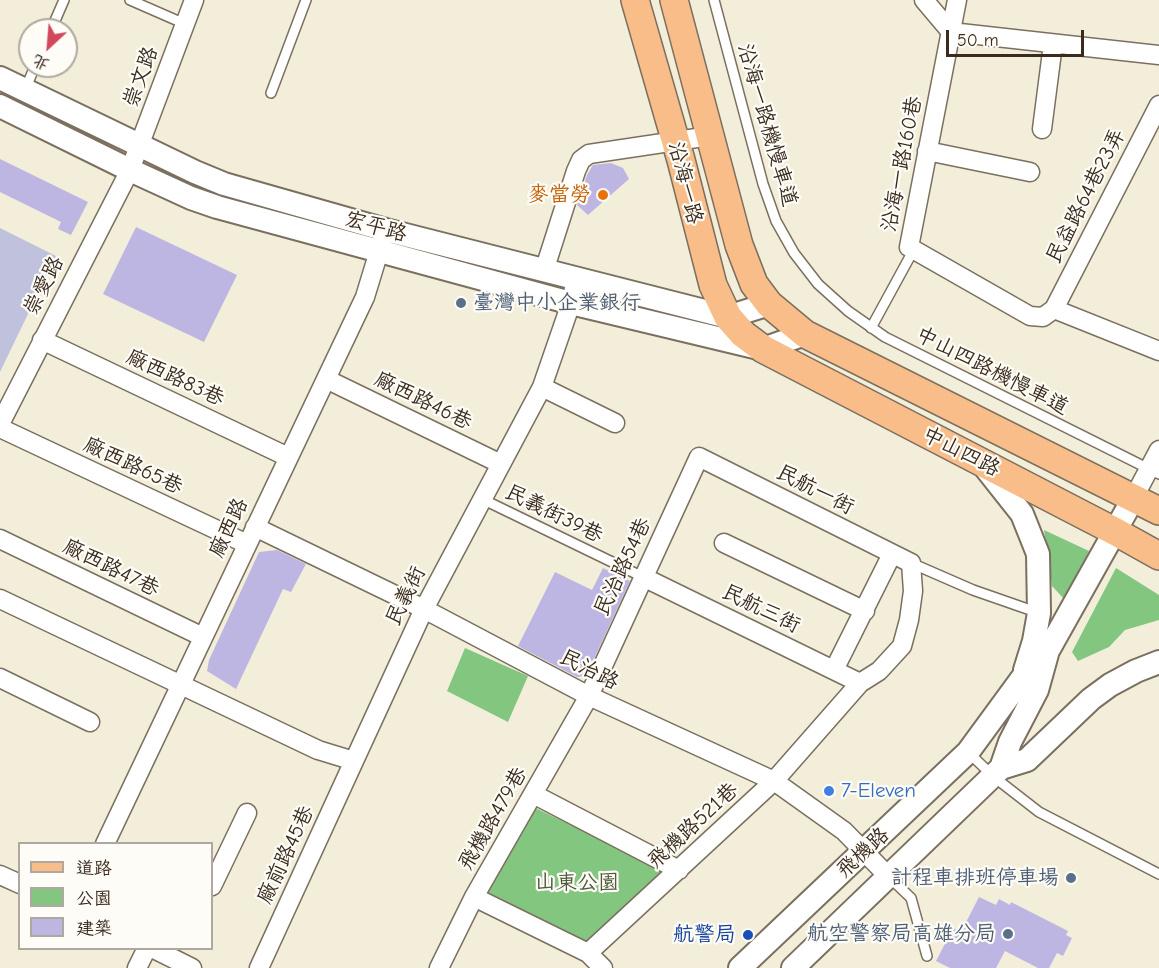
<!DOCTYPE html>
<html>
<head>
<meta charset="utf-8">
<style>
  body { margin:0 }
  #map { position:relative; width:1159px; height:968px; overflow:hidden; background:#f2eed9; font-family:"Comic Neue","LXGW WenKai TC",sans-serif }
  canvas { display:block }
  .legend { position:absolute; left:18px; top:842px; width:195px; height:108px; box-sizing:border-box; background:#fdfcf7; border:2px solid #afa8a0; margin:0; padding:8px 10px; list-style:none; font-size:18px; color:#3b2a1e }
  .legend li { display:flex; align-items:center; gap:12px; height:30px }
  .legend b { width:30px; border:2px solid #afa8a0 }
  .north { position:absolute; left:18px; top:18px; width:60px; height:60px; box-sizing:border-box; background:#fdfcf7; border:2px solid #afa8a0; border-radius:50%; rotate:206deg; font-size:16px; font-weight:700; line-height:24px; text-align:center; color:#3b2a1e }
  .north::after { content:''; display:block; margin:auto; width:21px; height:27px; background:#d1495b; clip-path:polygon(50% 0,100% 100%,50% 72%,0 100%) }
  .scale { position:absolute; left:946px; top:30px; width:138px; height:27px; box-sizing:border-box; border:3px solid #3b2a1e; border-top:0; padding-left:8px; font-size:18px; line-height:21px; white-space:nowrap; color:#3b2a1e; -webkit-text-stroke:4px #fdfcf7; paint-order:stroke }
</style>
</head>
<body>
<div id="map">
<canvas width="1159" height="968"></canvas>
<ul class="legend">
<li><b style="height:8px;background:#f8bd89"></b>道路</li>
<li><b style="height:16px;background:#82c680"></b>公園</li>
<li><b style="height:16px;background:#beb6e2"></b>建築</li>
</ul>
<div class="north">北</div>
<div class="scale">50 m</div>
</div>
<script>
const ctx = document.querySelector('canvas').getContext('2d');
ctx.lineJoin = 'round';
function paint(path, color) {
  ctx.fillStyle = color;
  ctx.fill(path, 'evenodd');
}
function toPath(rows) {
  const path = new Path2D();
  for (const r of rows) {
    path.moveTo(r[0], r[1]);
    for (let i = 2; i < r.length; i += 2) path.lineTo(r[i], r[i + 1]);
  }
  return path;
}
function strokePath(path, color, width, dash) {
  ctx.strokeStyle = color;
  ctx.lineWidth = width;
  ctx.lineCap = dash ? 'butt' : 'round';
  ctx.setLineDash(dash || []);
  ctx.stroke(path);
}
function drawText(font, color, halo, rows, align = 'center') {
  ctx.font = font + ' "Comic Neue","LXGW WenKai TC",sans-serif';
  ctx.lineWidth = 4.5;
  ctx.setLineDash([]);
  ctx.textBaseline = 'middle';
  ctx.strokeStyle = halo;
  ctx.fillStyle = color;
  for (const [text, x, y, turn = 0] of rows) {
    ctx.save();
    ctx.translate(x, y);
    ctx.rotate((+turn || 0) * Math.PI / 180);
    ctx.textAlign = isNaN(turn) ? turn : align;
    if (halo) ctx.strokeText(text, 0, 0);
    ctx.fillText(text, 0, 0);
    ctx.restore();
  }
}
paint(toPath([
  [0,228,56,256,0,372]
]), '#c0c2dd');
paint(toPath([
  [1044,530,1089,551,1065,600,1052,586],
  [1116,568,1159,595,1159,620,1125,630,1109,647,1078,661,1072,652],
  [465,648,528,676,508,722,447,691],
  [529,805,665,870,587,942,487,892]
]), '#82c680');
paint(toPath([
  [0,159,88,202,71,235,58,229,61,222,0,192],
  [611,163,623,168,629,179,588,215,577,205,587,175,593,165],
  [136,227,237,275,204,342,103,294],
  [277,550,306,564,291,592,283,589,236,689,207,671,209,660,259,552],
  [603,568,630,581,586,676,577,677,518,646,555,572,592,590],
  [979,897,996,905,999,899,1010,905,1011,902,1068,931,1066,935,1072,938,1063,956,1057,953,1049,968,1038,968,1005,951,996,968,950,968,936,961,953,928,961,932]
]), '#beb6e2');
const service = toPath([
  [130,0,185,24],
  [714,0,763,184,776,221,794,253,818,284,848,311,885,337,1159,474],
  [51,30,64,0],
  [25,90,35,66],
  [271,93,306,0],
  [871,328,913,251],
  [482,499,643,577],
  [911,563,973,590,1039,613],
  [968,752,994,777,1039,812,1159,874],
  [889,877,911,898,927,956]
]);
const minor = toPath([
  [924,0,951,32,1159,55],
  [957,0,909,247,1030,316,1043,317,1054,309,1159,105],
  [1042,129,1053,44],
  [927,151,1030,172],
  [544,271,576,171,581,160,589,154,710,136],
  [1054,309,1159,351],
  [42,340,288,457],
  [326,379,501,464],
  [542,387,615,423],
  [0,424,130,170,194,0],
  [0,428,247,544],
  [1133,499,1159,450],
  [255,527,424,609,589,696,774,781,844,831,887,875],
  [0,539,203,637],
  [724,543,865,611],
  [643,577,860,683],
  [0,599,318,750,354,761,424,609,542,387,571,303,576,279],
  [834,670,892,554],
  [0,678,90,722],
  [533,794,679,870],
  [105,844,365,297,383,238],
  [0,875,20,884],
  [212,886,247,813],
  [474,897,588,953,603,968],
  [152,948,192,968],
  [137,968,147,948],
  [259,968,354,761],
  [439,968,474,897,589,696,699,457,911,563,913,591,909,620,902,646,879,671,860,683,774,781,588,953]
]);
const tertiary = toPath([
  [0,78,195,172,224,184,386,230,728,317,769,304],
  [0,106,130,170,191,198,217,207,571,303,763,349,805,334],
  [984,466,1022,514,1038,554,1039,613,1034,641,1025,670],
  [1001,768,1027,760,1091,699,1110,685,1136,671,1159,662],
  [740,968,968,752,1023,677,1049,649,1133,499],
  [793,968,1001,768,1010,742,1037,690,1047,654]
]);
const primary = toPath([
  [635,0,681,160,713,285,728,317,743,334,763,349,1116,532,1159,556],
  [674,0,739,245,754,284,769,304,805,334,1159,511]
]);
strokePath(service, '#7b6f5f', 12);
strokePath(minor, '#7b6f5f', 21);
strokePath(tertiary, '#7b6f5f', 26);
strokePath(primary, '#7b6f5f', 30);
strokePath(service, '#fff', 9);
strokePath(minor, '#fff', 18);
strokePath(tertiary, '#fff', 22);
strokePath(primary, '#f8bd89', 27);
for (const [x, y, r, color] of [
  [603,195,6,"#e8710a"],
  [461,303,6,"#5c6f8a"],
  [829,791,6,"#3f7fe0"],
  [1071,878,6,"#5c6f8a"],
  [1008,934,6,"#5c6f8a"],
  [748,935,6,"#1a4fb4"]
]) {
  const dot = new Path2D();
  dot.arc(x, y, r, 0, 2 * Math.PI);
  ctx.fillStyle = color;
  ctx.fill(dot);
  strokePath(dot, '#fdfcf7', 2);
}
drawText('21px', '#3b2a1e', '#fdfcf7', [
  ["崇文路",141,77,-70],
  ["沿海一路機慢車道",767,125,74],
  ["沿海一路160巷",902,164,-79],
  ["沿海一路",685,183,76],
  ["民益路64巷23弄",1086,196,-63],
  ["宏平路",376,227,15],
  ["崇愛路",44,286,-63],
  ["中山四路機慢車道",992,371,27],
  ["廠西路83巷",175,378,25],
  ["廠西路46巷",423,401,26],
  ["中山四路",961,452,27],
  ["廠西路65巷",133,466,25],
  ["民航一街",815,490,27],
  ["民義街39巷",554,514,26],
  ["廠西路",229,528,-65],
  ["民治路54巷",623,567,-65],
  ["廠西路47巷",111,568,26],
  ["民義街",406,596,-64],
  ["民航三街",761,609,26],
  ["民治路",589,670,27],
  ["飛機路479巷",493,819,-60],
  ["飛機路521巷",693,826,-43],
  ["飛機路",863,853,-43],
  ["廠前路45巷",286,855,-65]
]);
drawText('21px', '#c56008', '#fdfcf7', [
  ["麥當勞",591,195]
], 'right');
drawText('21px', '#4e5e75', '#fdfcf7', [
  ["臺灣中小企業銀行",473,303,"left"],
  ["計程車排班停車場",1059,878],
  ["航空警察局高雄分局",996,934]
], 'right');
drawText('21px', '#366cbe', '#fdfcf7', [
  ["7-Eleven",841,791]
], 'left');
drawText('21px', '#50593b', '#fdfcf7', [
  ["山東公園",577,883]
]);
drawText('21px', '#164399', '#fdfcf7', [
  ["航警局",736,935]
], 'right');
</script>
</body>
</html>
